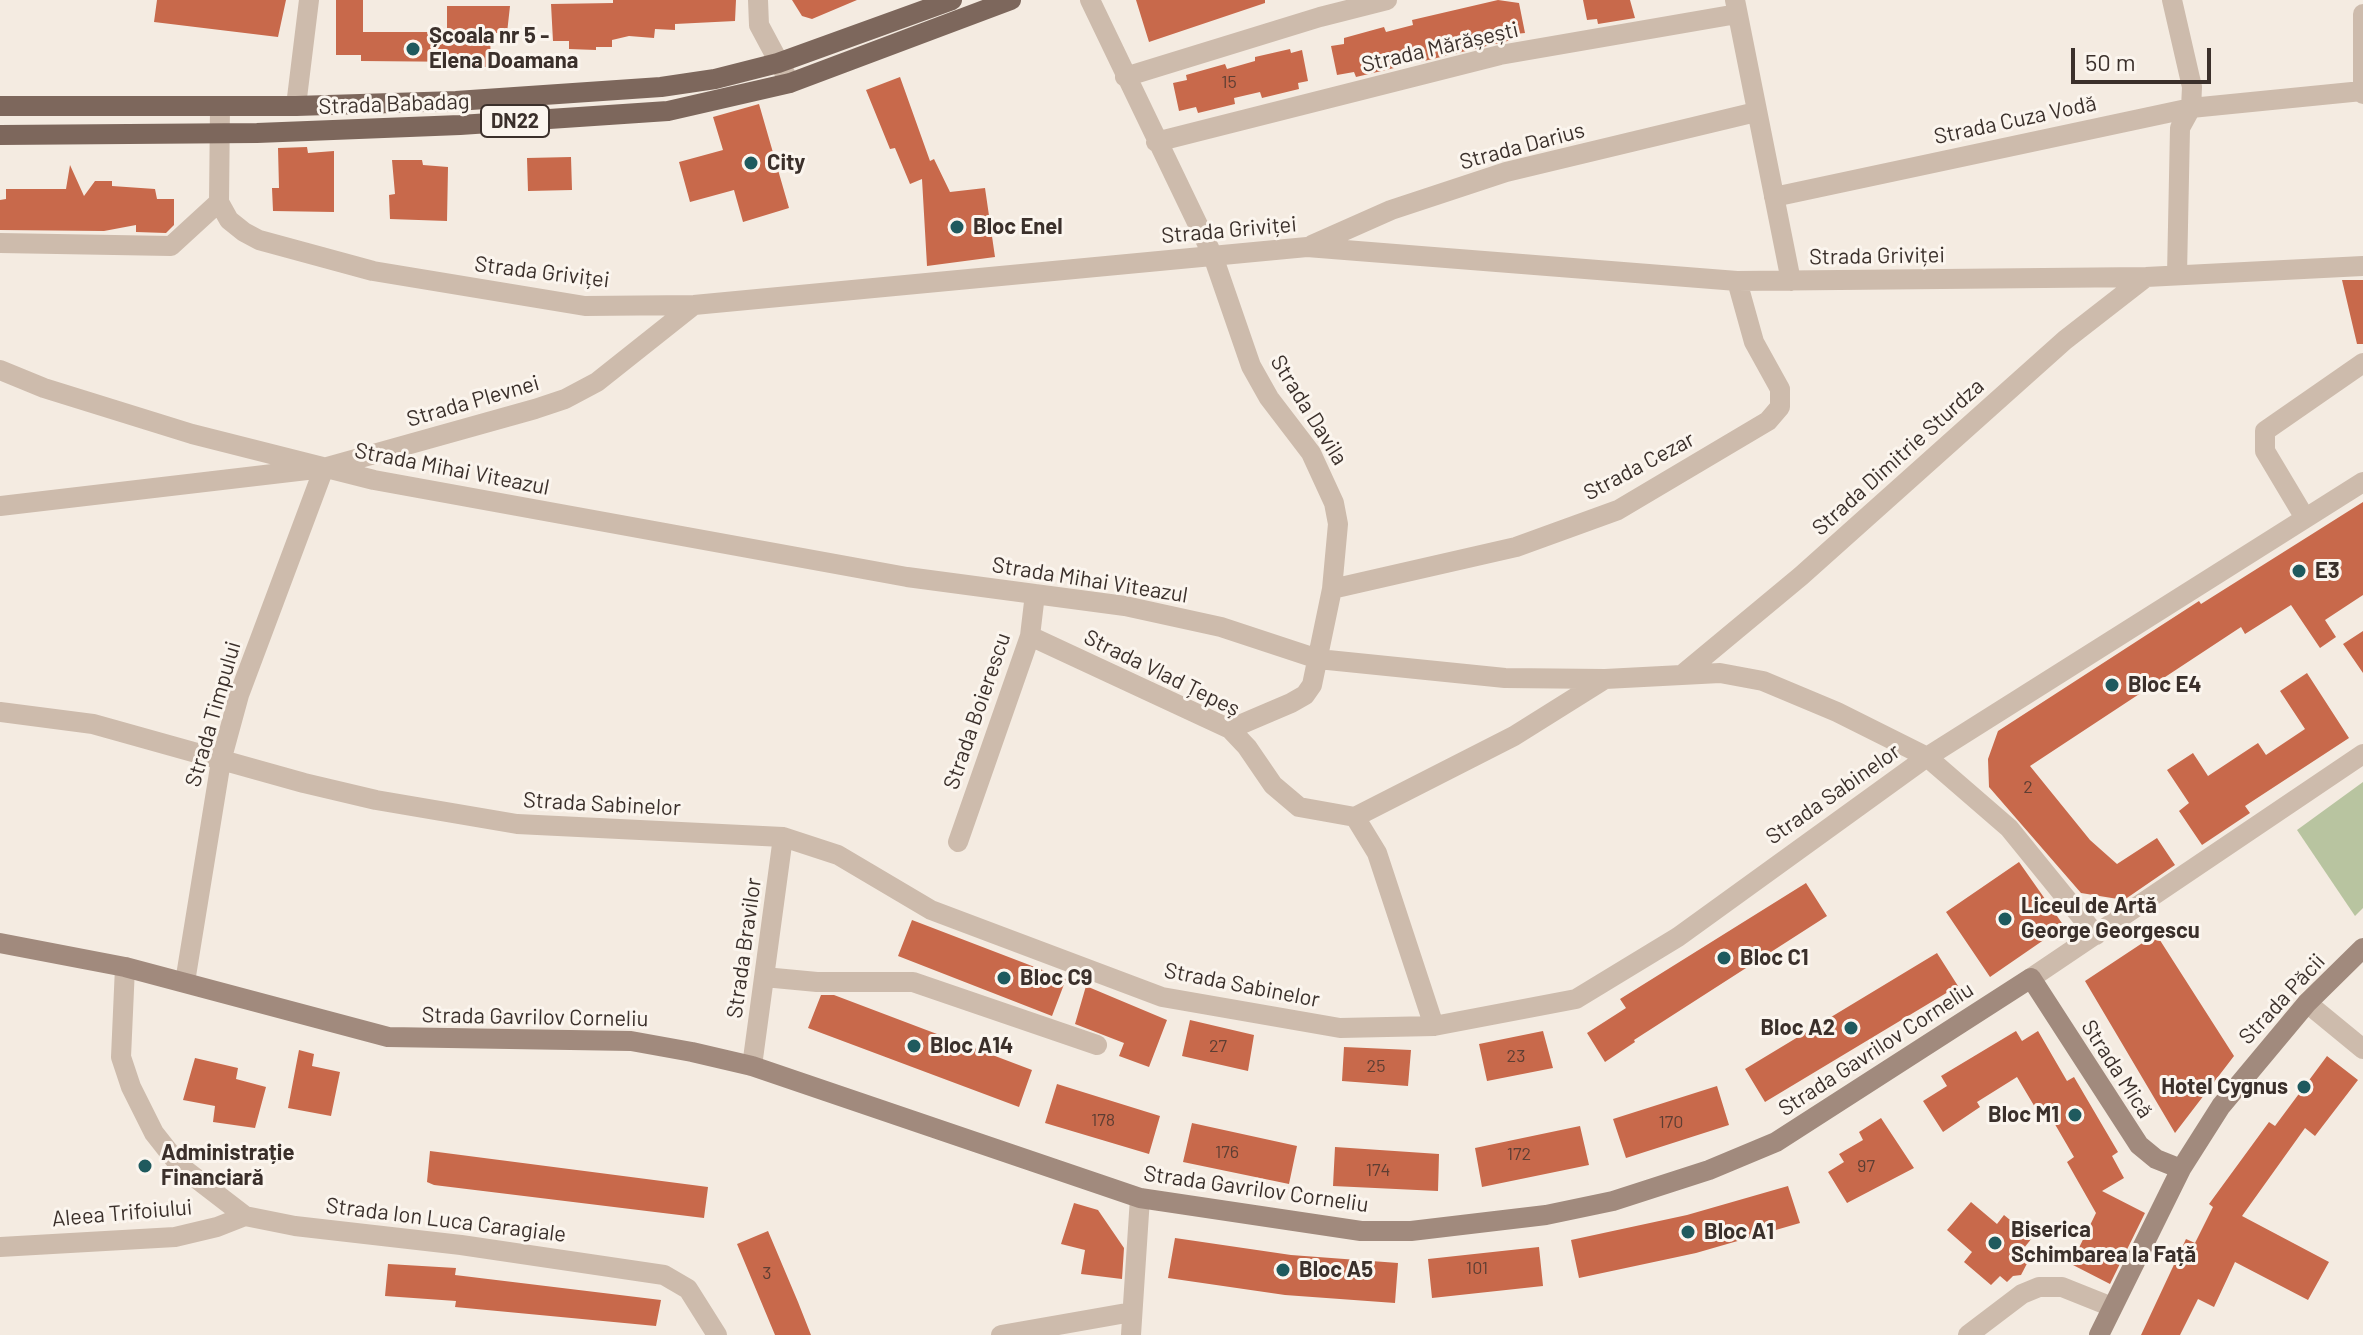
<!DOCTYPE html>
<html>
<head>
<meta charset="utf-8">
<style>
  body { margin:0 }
  #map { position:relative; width:2363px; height:1335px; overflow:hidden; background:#f4ebe1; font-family:Barlow,sans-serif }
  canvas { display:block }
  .scale { position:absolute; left:2071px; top:48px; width:140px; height:36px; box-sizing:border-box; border:4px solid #3b302b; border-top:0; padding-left:10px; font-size:24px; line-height:28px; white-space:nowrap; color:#3b302b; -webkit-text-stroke:6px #fbf5ee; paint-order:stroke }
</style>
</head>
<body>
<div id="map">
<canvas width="2363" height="1335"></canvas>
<div class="scale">50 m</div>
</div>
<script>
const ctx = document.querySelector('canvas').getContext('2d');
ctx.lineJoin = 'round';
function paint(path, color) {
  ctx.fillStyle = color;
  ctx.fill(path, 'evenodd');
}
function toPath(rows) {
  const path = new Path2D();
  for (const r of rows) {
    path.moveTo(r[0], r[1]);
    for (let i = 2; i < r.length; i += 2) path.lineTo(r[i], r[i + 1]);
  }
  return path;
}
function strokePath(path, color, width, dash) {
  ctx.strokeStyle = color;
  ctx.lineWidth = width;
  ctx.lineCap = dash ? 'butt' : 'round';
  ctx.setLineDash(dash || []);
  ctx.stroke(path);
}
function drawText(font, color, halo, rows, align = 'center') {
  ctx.font = font + ' Barlow,sans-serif';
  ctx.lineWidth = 6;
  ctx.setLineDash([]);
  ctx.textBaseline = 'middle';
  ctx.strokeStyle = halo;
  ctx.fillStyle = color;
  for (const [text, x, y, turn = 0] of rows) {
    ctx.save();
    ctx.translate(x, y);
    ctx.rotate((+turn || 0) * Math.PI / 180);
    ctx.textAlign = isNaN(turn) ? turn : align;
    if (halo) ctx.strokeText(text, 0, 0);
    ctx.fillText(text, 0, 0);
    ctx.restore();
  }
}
paint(toPath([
  [2363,782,2363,908,2355,916,2297,830]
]), '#b8c4a0');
paint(toPath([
  [157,0,286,0,278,37,154,22],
  [336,0,363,0,363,32,447,32,447,6,510,6,507,33,490,33,491,67,473,67,473,62,361,61,361,55,336,55],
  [613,0,736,0,735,21,675,24,675,30,655,29,654,38,629,36,612,40,612,47,596,47,596,50,569,49,569,41,553,41,551,4,613,3],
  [792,0,857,0,812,19,802,16],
  [1136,0,1265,0,1265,3,1149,42],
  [1498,0,1519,3,1525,33,1515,34,1516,39,1420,62,1418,57,1392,62,1394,68,1356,77,1354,72,1337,75,1331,46,1344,44,1344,38,1384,27,1386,32,1413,25,1412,20],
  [1583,0,1630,0,1635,18,1598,24,1597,19,1587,20],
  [1290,49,1291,53,1302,50,1308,81,1298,83,1299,89,1262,98,1260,92,1234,98,1235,104,1198,113,1196,107,1179,111,1173,83,1187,80,1186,75,1225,64,1227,69,1255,61,1255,57],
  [900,77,930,161,934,159,950,192,985,188,995,257,927,266,922,179,910,184,895,148,890,149,866,90],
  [759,104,789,208,743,222,734,190,690,202,679,162,723,150,713,117],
  [307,147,308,153,334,151,334,212,273,211,272,188,279,188,278,148],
  [571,157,572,190,528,191,527,158],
  [392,160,422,160,423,165,448,167,447,221,390,219,389,195,395,194],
  [70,165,84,196,95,181,112,181,112,186,155,189,157,199,174,199,174,225,166,233,136,232,136,225,104,231,0,230,0,200,6,199,6,189,66,189],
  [2342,280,2363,280,2363,344,2357,344],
  [2363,502,2363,595,2325,620,2336,637,2320,648,2291,605,2245,634,2241,627,2030,766,2090,840,2117,864,2157,838,2175,865,2124,900,2081,893,1989,787,1988,759,1998,731,2199,601,2201,604],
  [2363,631,2363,673,2343,644],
  [2307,673,2349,738,2245,806,2250,813,2202,845,2179,811,2189,803,2167,770,2193,753,2208,776,2258,743,2266,755,2305,729,2280,691],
  [2019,862,2064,926,1990,977,1946,912],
  [1806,883,1827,916,1634,1040,1635,1042,1605,1062,1587,1033,1626,1008,1620,999],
  [912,920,1066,979,1052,1016,898,956],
  [2156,934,2234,1056,2175,1133,2085,981],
  [1937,953,1958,986,1765,1102,1745,1069],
  [1086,986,1167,1020,1149,1067,1119,1056,1124,1043,1075,1024],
  [821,995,834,995,1032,1070,1019,1107,808,1028],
  [1190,1020,1254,1035,1248,1071,1182,1056],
  [1543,1031,1553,1068,1487,1081,1479,1044],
  [2016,1031,2022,1041,2038,1031,2067,1081,2074,1077,2118,1152,2112,1156,2124,1178,2102,1191,2145,1213,2110,1284,2071,1264,2096,1213,2067,1162,2074,1157,2049,1114,2042,1119,2017,1077,1977,1102,1980,1107,1943,1132,1923,1101,1947,1086,1941,1076],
  [1344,1047,1411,1050,1408,1086,1342,1081],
  [299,1050,314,1054,312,1066,340,1072,331,1116,288,1108],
  [2327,1056,2358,1080,2315,1136,2305,1128,2242,1216,2329,1262,2308,1300,2235,1262,2214,1307,2198,1299,2180,1335,2141,1335,2186,1239,2195,1243,2213,1207,2209,1204,2269,1122,2275,1126],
  [195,1058,238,1068,236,1079,266,1087,255,1128,213,1122,215,1106,183,1100],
  [1057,1084,1160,1116,1149,1154,1045,1123],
  [1717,1086,1729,1125,1626,1158,1613,1119],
  [1881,1118,1914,1168,1847,1203,1828,1172,1844,1162,1839,1154,1863,1140,1859,1132],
  [1192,1123,1297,1146,1289,1184,1183,1162],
  [1580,1126,1589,1165,1482,1187,1475,1148],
  [1335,1147,1439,1154,1438,1191,1333,1186],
  [430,1151,708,1187,704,1218,434,1185,427,1182],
  [1788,1186,1800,1223,1696,1253,1579,1278,1571,1240,1687,1215],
  [1971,1202,1997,1224,2004,1215,2032,1238,2024,1248,2032,1254,2021,1275,2013,1276,2007,1282,2000,1276,1991,1285,1964,1262,1972,1252,1947,1230],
  [1074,1203,1098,1210,1124,1248,1122,1279,1081,1274,1085,1250,1061,1244],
  [768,1231,798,1302,811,1335,775,1335,737,1244],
  [1175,1238,1291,1255,1398,1263,1395,1303,1285,1295,1168,1278],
  [1539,1247,1543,1286,1432,1298,1428,1259],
  [388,1264,456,1268,455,1275,661,1300,656,1326,455,1307,456,1301,385,1296]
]), '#c8694b');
strokePath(toPath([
  [758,0,759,25,790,83],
  [1090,0,1213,256,1251,366,1269,398,1311,453,1334,503,1338,524,1332,589,1312,685,1305,695,1291,703,1230,729],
  [1735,0,1791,281],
  [2172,0,2192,87,2191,108,2180,128,2177,275],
  [2363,14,2363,94],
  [1125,77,1320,17,1387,0],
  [296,106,309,0],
  [220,107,219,202,229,220,244,232,259,240,373,271,585,306,694,305,1307,247,1737,281,2146,277,2363,266],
  [1156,142,1500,55,1737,14],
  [1774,197,2191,108,2362,91],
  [0,243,171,246,219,202],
  [1312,245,1391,210,1506,172,1756,112],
  [0,370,44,388,192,434,374,480,907,577,1125,606,1221,627,1318,659,1505,678,1605,679,1720,673,1763,681,1837,712,1927,757,2009,828,2096,935],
  [0,506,324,468,535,409,565,399,597,382,694,305],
  [2305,518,2265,451,2265,431,2363,363],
  [1332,589,1516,547,1618,510,1768,421,1780,407,1780,389,1754,342,1737,281],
  [1030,636,1230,729,1247,747,1273,785,1299,807,1355,817,1377,853,1434,1026],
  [1683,674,1801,576,2065,340,2146,277],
  [0,712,93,724,304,783,376,800,517,824,783,837,838,855,931,910,1162,997,1340,1028,1434,1026,1576,999,1678,937,1927,757,2363,482],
  [1355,817,1514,736,1605,679],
  [958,842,1030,636,1035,594],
  [125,967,121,1057,131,1087,154,1133,180,1166,245,1216,295,1226,461,1245,664,1275,688,1289,717,1335],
  [764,977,817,982,913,982,1097,1045],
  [2031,978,2363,754],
  [185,982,221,761,239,695,324,468],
  [2307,1003,2363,1049],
  [752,1066,783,837],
  [0,1247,175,1237,217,1227,245,1216],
  [1001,1335,1132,1312],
  [1131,1335,1140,1198],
  [1968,1335,2022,1294,2039,1287,2062,1287,2112,1307]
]), '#cdbbac', 20);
strokePath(toPath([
  [0,943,125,967,388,1037,631,1041,692,1052,752,1066,1140,1198,1361,1231,1411,1231,1546,1215,1613,1201,1709,1170,1776,1142,2031,978,2139,1145,2156,1159,2181,1169],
  [2099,1335,2181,1169,2221,1106,2307,1003,2363,948]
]), '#a18a7d', 20);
strokePath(toPath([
  [0,106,296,106,456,101,661,87,715,79,778,63,952,0],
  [0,135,257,133,460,125,668,111,790,83,1011,0]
]), '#7d675c', 20);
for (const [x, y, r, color] of [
  [413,49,8,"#1f5a5e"],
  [751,163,8,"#1f5a5e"],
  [957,227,8,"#1f5a5e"],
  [2299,571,8,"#1f5a5e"],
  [2112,685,8,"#1f5a5e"],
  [2005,919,8,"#1f5a5e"],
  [1724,958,8,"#1f5a5e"],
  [1004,978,8,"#1f5a5e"],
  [1851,1028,8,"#1f5a5e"],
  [914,1046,8,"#1f5a5e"],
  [2304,1087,8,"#1f5a5e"],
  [2075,1115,8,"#1f5a5e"],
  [145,1166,8,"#1f5a5e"],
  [1688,1232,8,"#1f5a5e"],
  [1995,1243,8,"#1f5a5e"],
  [1283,1270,8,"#1f5a5e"]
]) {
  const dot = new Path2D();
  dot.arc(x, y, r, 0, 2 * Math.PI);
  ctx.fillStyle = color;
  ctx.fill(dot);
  strokePath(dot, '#fbf5ee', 3);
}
drawText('18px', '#5e3e33', null, [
  ["15",1229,82],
  ["2",2028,787],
  ["27",1218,1046],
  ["23",1516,1056],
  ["25",1376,1066],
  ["178",1103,1120],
  ["170",1671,1122],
  ["176",1227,1152],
  ["172",1519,1154],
  ["97",1866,1166],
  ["174",1378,1170],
  ["101",1477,1268],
  ["3",767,1273]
]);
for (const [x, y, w] of [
  [515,121,68]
]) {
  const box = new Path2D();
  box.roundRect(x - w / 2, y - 16, w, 32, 6);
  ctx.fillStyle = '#fbf5ee';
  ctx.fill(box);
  strokePath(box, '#3b302b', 2);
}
drawText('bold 20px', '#3b302b', null, [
  ["DN22",515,121]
]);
drawText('bold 22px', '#3b302b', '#fbf5ee', [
  ["Școala nr 5 -",429,36],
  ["Elena Doamana",429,61],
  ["City",767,163],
  ["Bloc Enel",973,227],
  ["E3",2315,571],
  ["Bloc E4",2128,685],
  ["Liceul de Artă",2021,906],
  ["George Georgescu",2021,931],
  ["Bloc C1",1740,958],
  ["Bloc C9",1020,978],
  ["Bloc A2",1835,1028,"right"],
  ["Bloc A14",930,1046],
  ["Hotel Cygnus",2288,1087,"right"],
  ["Bloc M1",2059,1115,"right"],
  ["Administrație",161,1153],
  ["Financiară",161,1178],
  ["Biserica",2011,1230],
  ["Schimbarea la Față",2011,1255],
  ["Bloc A1",1704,1232],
  ["Bloc A5",1299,1270]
], 'left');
drawText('22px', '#3b302b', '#fbf5ee', [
  ["Strada Mărășești",1440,47,-13],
  ["Strada Babadag",394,104,-2],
  ["Strada Cuza Vodă",2015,120,-12],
  ["Strada Darius",1522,146,-15],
  ["Strada Griviței",1229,230,-5],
  ["Strada Griviței",1877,256,-1],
  ["Strada Griviței",542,272,7],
  ["Strada Plevnei",473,401,-16],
  ["Strada Davila",1309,410,58],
  ["Strada Dimitrie Sturdza",1898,457,-42],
  ["Strada Cezar",1639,466,-28],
  ["Strada Mihai Viteazul",452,469,11],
  ["Strada Mihai Viteazul",1090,580,9],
  ["Strada Vlad Țepeș",1162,673,26],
  ["Strada Boierescu",977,711,-71],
  ["Strada Timpului",213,714,-74],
  ["Strada Sabinelor",1833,794,-35],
  ["Strada Sabinelor",602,804,3],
  ["Strada Bravilor",744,948,-82],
  ["Strada Sabinelor",1242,985,11],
  ["Strada Păcii",2282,999,-47],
  ["Strada Gavrilov Corneliu",535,1017,1],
  ["Strada Gavrilov Corneliu",1876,1049,-33],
  ["Strada Mică",2117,1069,57],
  ["Strada Gavrilov Corneliu",1256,1189,8],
  ["Aleea Trifoiului",122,1213,-5],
  ["Strada Ion Luca Caragiale",446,1220,7]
]);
</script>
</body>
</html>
